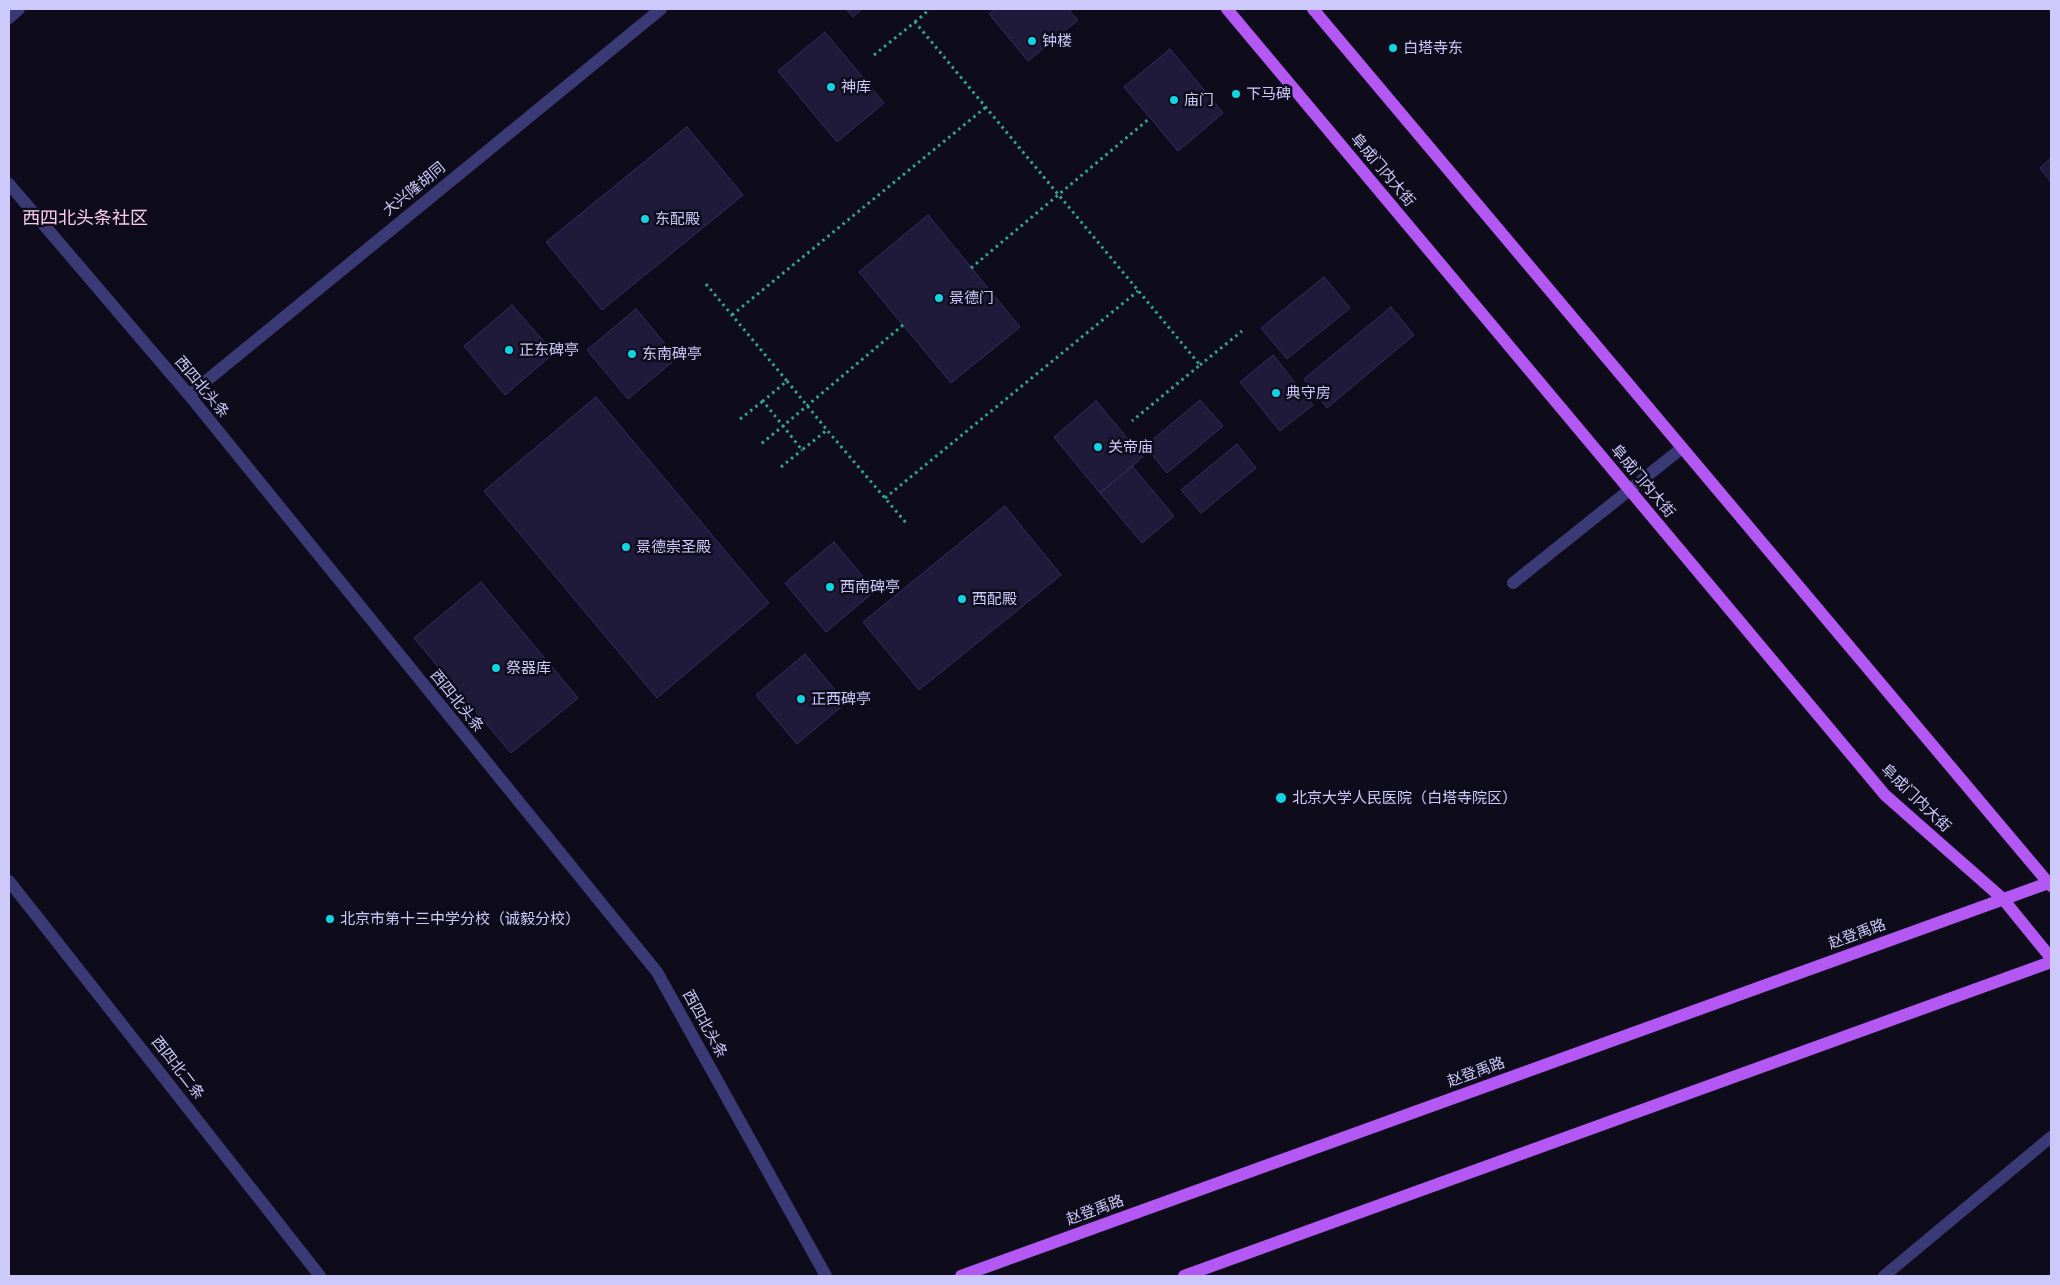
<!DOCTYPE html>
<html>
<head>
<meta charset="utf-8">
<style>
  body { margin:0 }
  #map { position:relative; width:2060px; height:1285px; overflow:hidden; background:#0e0c1b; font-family:Lato,sans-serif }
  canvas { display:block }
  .frame { position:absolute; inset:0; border:10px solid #cdc9fb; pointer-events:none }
</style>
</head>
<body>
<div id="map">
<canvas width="2060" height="1285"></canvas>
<div class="frame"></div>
</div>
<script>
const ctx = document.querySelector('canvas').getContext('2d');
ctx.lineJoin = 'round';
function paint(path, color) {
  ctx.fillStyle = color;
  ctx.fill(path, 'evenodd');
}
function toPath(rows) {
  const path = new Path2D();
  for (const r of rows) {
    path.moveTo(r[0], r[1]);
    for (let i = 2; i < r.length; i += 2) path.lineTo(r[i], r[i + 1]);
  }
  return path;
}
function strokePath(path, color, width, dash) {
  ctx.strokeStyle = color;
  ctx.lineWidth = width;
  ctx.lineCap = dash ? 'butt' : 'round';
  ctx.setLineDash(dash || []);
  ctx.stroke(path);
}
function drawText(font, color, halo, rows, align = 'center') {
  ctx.font = font + ' Lato,"Noto Sans SC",sans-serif';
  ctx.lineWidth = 5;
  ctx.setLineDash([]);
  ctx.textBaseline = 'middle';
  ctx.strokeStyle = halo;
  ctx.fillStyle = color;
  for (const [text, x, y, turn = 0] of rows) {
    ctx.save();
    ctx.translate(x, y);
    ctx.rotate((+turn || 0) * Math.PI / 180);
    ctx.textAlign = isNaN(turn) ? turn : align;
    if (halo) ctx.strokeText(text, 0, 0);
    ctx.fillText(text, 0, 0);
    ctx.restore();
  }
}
const building = toPath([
  [846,9,862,9,853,17,846,9],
  [995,9,1068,9,1078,20,1028,61,989,14,995,9],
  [825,32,884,103,837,142,778,71,825,32],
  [1170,49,1223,113,1178,151,1124,87,1170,49],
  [687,127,743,195,602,310,546,242,687,127],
  [2051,158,2051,182,2040,168,2051,158],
  [928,215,1020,327,951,383,859,272,928,215],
  [1324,277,1350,308,1287,359,1261,328,1324,277],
  [512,305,554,353,505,395,464,346,512,305],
  [1391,307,1414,335,1327,408,1304,379,1391,307],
  [636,309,677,358,628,399,587,350,636,309],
  [1273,355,1313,405,1280,431,1240,382,1273,355],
  [596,397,769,603,657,698,484,491,596,397],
  [1200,400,1223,426,1167,473,1145,446,1200,400],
  [1096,401,1143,457,1100,493,1054,437,1096,401],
  [1237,444,1256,468,1201,513,1181,490,1237,444],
  [1132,466,1174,516,1142,543,1100,493,1132,466],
  [1005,506,1061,575,919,690,863,622,1005,506],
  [834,542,875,591,826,632,785,583,834,542],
  [481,582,578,698,511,753,414,638,481,582],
  [805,654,846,703,797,744,756,695,805,654]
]);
paint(building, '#1f193a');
strokePath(building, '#362d65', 1);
strokePath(toPath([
  [915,22,930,9],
  [874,55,915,22,1200,365,1132,421],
  [971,268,1150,118],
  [706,284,787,381,763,401,783,426,761,444],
  [732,315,986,107],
  [903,325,783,426,802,450,827,430,907,524],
  [1200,365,1242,331],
  [787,381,827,430],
  [740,419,763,401],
  [781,467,802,450],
  [885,498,1138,291]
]), '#34a499', 3, [2.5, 4]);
strokePath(toPath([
  [9,18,19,9],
  [9,184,189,395,657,972,826,1276],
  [189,395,661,9],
  [1513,583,1682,448],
  [9,881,320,1276],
  [1884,1276,2051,1137]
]), '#3a3a77', 12);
strokePath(toPath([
  [1227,9,1885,795,2003,899,2051,958],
  [1313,9,2051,886],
  [961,1276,2051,882],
  [1184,1276,2051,962]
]), '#b358f3', 12);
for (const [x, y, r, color] of [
  [1032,41,5,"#10d4e1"],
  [1393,48,5,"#10d4e1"],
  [831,87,5,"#10d4e1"],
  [1236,94,5,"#10d4e1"],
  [1174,100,5,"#10d4e1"],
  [645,219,5,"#10d4e1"],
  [939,298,5,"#10d4e1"],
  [509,350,5,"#10d4e1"],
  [632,354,5,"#10d4e1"],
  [1276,393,5,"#10d4e1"],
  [1098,447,5,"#10d4e1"],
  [626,547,5,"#10d4e1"],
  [830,587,5,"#10d4e1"],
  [962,599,5,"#10d4e1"],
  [496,668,5,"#10d4e1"],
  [801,699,5,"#10d4e1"],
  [1281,798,6,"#10d4e1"],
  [330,919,5,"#10d4e1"]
]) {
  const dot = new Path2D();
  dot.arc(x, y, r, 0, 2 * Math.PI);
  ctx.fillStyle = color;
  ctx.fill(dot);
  strokePath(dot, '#0e0c1b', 2);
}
drawText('15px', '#cdc9fb', '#0e0c1b', [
  ["钟楼",1042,41],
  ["白塔寺东",1403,48],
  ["神库",841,87],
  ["下马碑",1246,94],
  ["庙门",1184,100],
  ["东配殿",655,219],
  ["景德门",949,298],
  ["正东碑亭",519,350],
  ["东南碑亭",642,354],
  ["典守房",1286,393],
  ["关帝庙",1108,447],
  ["景德崇圣殿",636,547],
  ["西南碑亭",840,587],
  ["西配殿",972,599],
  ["祭器库",506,668],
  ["正西碑亭",811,699],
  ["北京大学人民医院（白塔寺院区）",1292,798],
  ["北京市第十三中学分校（诚毅分校）",340,919]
], 'left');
drawText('15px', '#cdc9fb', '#0e0c1b', [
  ["阜成门内大街",1383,170,50],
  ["大兴隆胡同",414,189,-39],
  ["西四北头条",202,387,50],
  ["阜成门内大街",1643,481,50],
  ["西四北头条",457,701,51],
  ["阜成门内大街",1916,798,44],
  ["赵登禹路",1857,934,-20],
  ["西四北头条",705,1024,61],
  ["西四北二条",178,1068,52],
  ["赵登禹路",1476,1072,-20],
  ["赵登禹路",1095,1210,-20]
]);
drawText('18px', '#fbcbec', '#0e0c1b', [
  ["西四北头条社区",85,218]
]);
</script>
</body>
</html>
